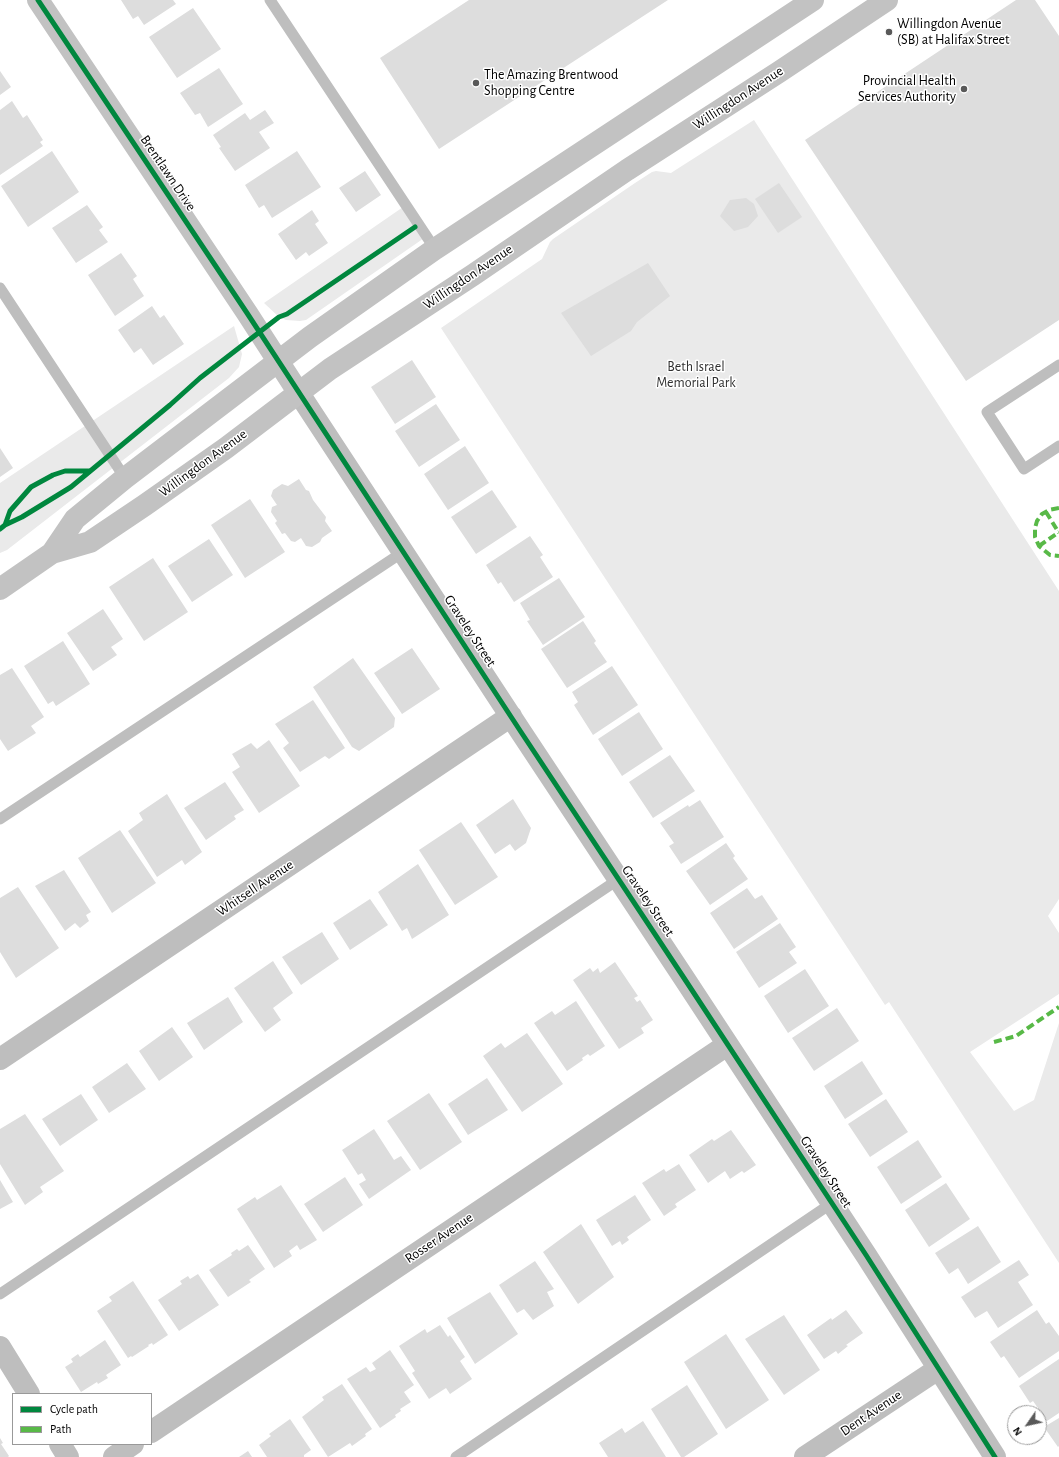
<!DOCTYPE html>
<html>
<head>
<meta charset="utf-8">
<style>
  body { margin:0 }
  #map { position:relative; width:1059px; height:1457px; overflow:hidden; background:#fff; font-family:"Alegreya Sans",sans-serif }
  canvas { display:block }
  .legend { position:absolute; left:12px; top:1393px; width:140px; height:52px; box-sizing:border-box; background:#fff; border:1px solid #999; margin:0; padding:5px 7px; list-style:none; font-size:12px; color:#000 }
  .legend li { display:flex; align-items:center; gap:8px; height:20px }
  .legend b { width:20px; border:1px solid #999 }
  .north { position:absolute; left:1007px; top:1405px; width:40px; height:40px; box-sizing:border-box; background:#fff; border:1px solid #999; border-radius:50%; rotate:236deg; font-size:11px; font-weight:700; line-height:16px; text-align:center; color:#000 }
  .north::after { content:''; display:block; margin:auto; width:14px; height:18px; background:#595959; clip-path:polygon(50% 0,100% 100%,50% 72%,0 100%) }
</style>
</head>
<body>
<div id="map">
<canvas width="1059" height="1457"></canvas>
<ul class="legend">
<li><b style="height:5px;background:#00873e"></b>Cycle path</li>
<li><b style="height:5px;background:#58b947"></b>Path</li>
</ul>
<div class="north">N</div>
</div>
<script>
const ctx = document.querySelector('canvas').getContext('2d');
ctx.lineJoin = 'round';
function paint(path, color) {
  ctx.fillStyle = color;
  ctx.fill(path, 'evenodd');
}
function toPath(rows) {
  const path = new Path2D();
  for (const r of rows) {
    path.moveTo(r[0], r[1]);
    for (let i = 2; i < r.length; i += 2) path.lineTo(r[i], r[i + 1]);
  }
  return path;
}
function strokePath(path, color, width, dash) {
  ctx.strokeStyle = color;
  ctx.lineWidth = width;
  ctx.lineCap = dash ? 'butt' : 'round';
  ctx.setLineDash(dash || []);
  ctx.stroke(path);
}
function drawText(font, color, halo, rows, align = 'center') {
  ctx.font = font + ' "Alegreya Sans",sans-serif';
  ctx.lineWidth = 3;
  ctx.setLineDash([]);
  ctx.textBaseline = 'middle';
  ctx.strokeStyle = halo;
  ctx.fillStyle = color;
  for (const [text, x, y, turn = 0] of rows) {
    ctx.save();
    ctx.translate(x, y);
    ctx.rotate((+turn || 0) * Math.PI / 180);
    ctx.textAlign = isNaN(turn) ? turn : align;
    if (halo) ctx.strokeText(text, 0, 0);
    ctx.fillText(text, 0, 0);
    ctx.restore();
  }
}
paint(toPath([
  [754,120,1059,591,1059,899,1048,916,1059,933,1059,994,970,1052,1014,1111,1034,1100,1059,1023,1059,1263,889,1002,885,1005,441,328,542,259,550,242,553,239,635,183,652,172,656,171,671,173,674,171],
  [406,205,427,236,306,320,300,321,286,320,279,317,264,303],
  [234,326,242,354,239,367,229,378,7,550,0,553,0,483]
]), '#eaeaea');
paint(toPath([
  [121,0,173,0,176,4,144,25,138,16,133,19],
  [469,0,668,0,439,149,380,58],
  [1016,0,1035,0,1059,36,1059,320,966,381,805,140],
  [193,8,221,49,177,78,149,37],
  [219,68,243,104,208,127,200,113,195,115,180,93],
  [0,71,11,87,0,95],
  [12,101,23,118,27,115,43,140,40,142,43,146,0,175,0,110],
  [265,110,274,123,259,132,270,148,235,171,219,148,221,147,213,135,245,113,250,120],
  [52,151,79,192,28,227,1,186],
  [297,151,321,187,272,218,264,205,259,208,245,185],
  [365,171,381,195,356,212,339,188],
  [779,183,802,217,778,233,755,199],
  [746,198,754,204,758,216,748,227,734,231,720,216,730,200],
  [87,205,103,227,99,230,108,242,76,263,52,228],
  [312,210,319,221,315,224,328,243,309,256,306,252,296,260,278,234],
  [121,253,137,276,133,279,144,296,115,316,88,275],
  [648,263,670,296,637,322,631,331,591,356,561,313],
  [152,306,160,318,164,315,184,344,153,365,141,348,134,353,118,330],
  [412,360,436,397,395,424,371,387],
  [436,404,460,440,419,467,395,431],
  [465,446,489,483,448,510,424,474],
  [0,448,13,468,0,477],
  [299,479,306,490,309,491,313,500,326,517,325,521,332,531,322,538,320,542,312,547,306,546,301,538,295,542,291,541,285,533,282,534,275,523,277,521,271,512,272,507,277,505,271,496,273,490,282,484,288,486],
  [492,490,517,527,476,554,451,517],
  [250,499,285,552,245,578,211,525],
  [530,536,543,555,540,557,553,577,514,602,501,582,498,584,486,565],
  [209,539,233,575,192,602,168,566],
  [153,558,188,612,144,641,109,587],
  [559,578,585,617,543,645,527,621,530,620,520,603],
  [103,609,123,639,111,647,117,655,93,671,67,633],
  [583,621,596,641,594,643,607,662,567,688,541,649],
  [63,641,90,684,56,706,53,701,48,704,24,666],
  [412,648,440,689,402,714,374,673],
  [353,658,395,718,394,727,359,751,352,747,313,687],
  [612,666,638,705,593,735,574,705,578,702,572,692],
  [12,668,44,717,31,726,36,733,8,751,0,739,0,675],
  [313,700,345,748,329,759,325,756,300,772,283,748,289,743,275,724],
  [639,712,663,749,622,776,598,739],
  [269,740,300,786,259,813,232,772,240,767,232,754,251,743,257,749],
  [670,755,695,791,653,818,629,782],
  [225,782,244,810,234,816,236,819,206,840,184,808],
  [167,794,202,852,185,865,182,860,157,877,128,831,143,820,139,813],
  [513,799,531,828,526,843,515,851,510,844,495,854,476,825],
  [700,800,724,837,681,864,669,846,674,843,660,823,688,805,689,807],
  [461,822,498,877,455,905,419,850],
  [120,830,156,883,112,913,78,858],
  [726,843,735,856,733,858,748,879,710,905,686,871],
  [418,864,449,915,412,939,407,928,402,931,378,892],
  [64,870,91,912,86,915,89,921,80,928,75,923,65,931,35,886],
  [18,887,59,948,16,978,0,952,0,898],
  [747,888,755,899,762,895,778,919,734,949,710,913],
  [370,899,388,925,350,950,333,923],
  [780,923,796,947,789,952,797,963,759,988,736,952],
  [322,932,339,959,301,985,282,957],
  [273,961,293,993,273,1008,281,1020,265,1032,234,988],
  [615,962,638,996,634,998,637,1002,640,1000,653,1020,641,1028,644,1033,619,1049,573,980,590,968,593,972,598,968,600,973],
  [805,969,829,1006,788,1033,764,996],
  [228,997,243,1022,204,1050,187,1023],
  [576,1001,605,1046,590,1056,588,1054,582,1058,583,1060,567,1071,534,1023,552,1011,555,1015],
  [837,1008,859,1041,814,1071,792,1038],
  [172,1027,193,1057,159,1081,139,1051],
  [527,1033,563,1084,522,1112,483,1056,501,1043,505,1048],
  [862,1061,883,1094,845,1119,824,1086],
  [127,1063,146,1089,109,1113,92,1087],
  [487,1078,508,1110,468,1135,448,1104],
  [429,1093,462,1142,420,1170,387,1121],
  [81,1094,98,1120,60,1146,42,1119],
  [886,1099,908,1132,870,1157,848,1124],
  [25,1114,64,1171,40,1187,43,1192,25,1205,0,1164,0,1129],
  [374,1129,394,1160,401,1156,411,1170,369,1199,359,1184,366,1180,362,1173,358,1175,342,1150],
  [731,1130,756,1165,744,1173,742,1171,730,1179,725,1171,708,1183,689,1155,712,1139,714,1141],
  [918,1140,942,1177,901,1204,877,1167],
  [679,1164,696,1190,675,1204,677,1207,664,1216,642,1183,664,1169,666,1172],
  [345,1177,363,1205,323,1232,304,1204],
  [0,1180,13,1202,0,1209],
  [946,1183,970,1219,929,1247,905,1210],
  [281,1185,317,1240,300,1250,297,1245,289,1251,292,1256,274,1268,237,1209,255,1197,257,1200],
  [635,1195,651,1220,627,1237,629,1240,622,1245,620,1241,612,1246,596,1220],
  [581,1224,614,1277,578,1304,543,1252],
  [978,1226,1001,1262,968,1284,958,1268,949,1274,935,1253],
  [248,1245,265,1269,249,1280,251,1282,228,1297,209,1270,232,1255,231,1253,237,1249,239,1251],
  [1019,1260,1029,1275,1018,1282,1033,1305,998,1328,987,1311,975,1318,961,1297],
  [535,1261,554,1289,547,1292,554,1306,533,1320,524,1309,517,1313,499,1285],
  [198,1274,219,1305,179,1331,158,1300,182,1284,180,1281,188,1276,190,1279],
  [133,1281,168,1335,153,1345,152,1343,148,1345,149,1346,132,1357,131,1356,128,1358,97,1311,112,1301,109,1297],
  [490,1292,518,1334,475,1364,447,1318],
  [846,1310,863,1333,846,1345,848,1346,838,1354,836,1351,824,1359,807,1335,831,1318,832,1320],
  [1037,1310,1046,1324,1049,1322,1059,1336,1059,1351,1019,1378,1004,1356,1001,1358,990,1342],
  [784,1315,820,1370,784,1395,745,1339],
  [440,1325,448,1337,450,1335,465,1357,460,1361,472,1379,450,1394,446,1388,429,1399,412,1373,415,1371,399,1346,425,1329,427,1333],
  [726,1334,769,1400,726,1429,684,1362],
  [105,1340,121,1365,106,1375,108,1378,98,1384,97,1382,81,1392,65,1367,73,1362,71,1359,78,1354,80,1357],
  [390,1350,414,1385,404,1392,411,1402,400,1409,401,1411,395,1415,396,1417,380,1428,347,1379,366,1367,370,1372,376,1369,372,1363],
  [1059,1359,1059,1413,1047,1421,1033,1401,1030,1403,1019,1386],
  [342,1384,372,1429,365,1434,366,1436,352,1446,350,1443,328,1457,302,1417,324,1400,322,1397],
  [687,1385,718,1434,684,1457,681,1457,651,1409],
  [1059,1418,1059,1446,1058,1447,1044,1427],
  [290,1419,311,1450,304,1455,304,1457,267,1457,259,1445,271,1436,269,1434],
  [643,1421,666,1457,608,1457,599,1443,622,1428,625,1433],
  [0,1438,3,1443,1,1444,9,1456,8,1457,0,1457],
  [248,1451,252,1457,239,1457]
]), '#ddd');
strokePath(toPath([
  [270,0,435,249],
  [0,288,125,478],
  [1059,365,987,412,1024,469,1059,446],
  [0,819,403,552],
  [0,1294,619,879],
  [456,1457,832,1203]
]), '#bebebe', 11);
strokePath(toPath([
  [298,392,521,732,682,975,866,1255,995,1457],
  [0,1059,511,716],
  [0,1347,29,1394],
  [151,1432,727,1045],
  [60,1444,68,1457],
  [114,1457,133,1444],
  [805,1457,938,1369]
]), '#bebebe', 22);
strokePath(toPath([
  [38,0,247,313,298,392],
  [52,553,75,519,125,478,310,337,435,249,813,0],
  [0,589,52,553,90,542,145,505,226,448,330,369,473,275,627,170,779,72,887,0]
]), '#c2c2c2', 22);
strokePath(toPath([
  [1059,508,1049,510,1042,514,1037,521,1035,528,1035,537,1039,546,1050,555,1059,556],
  [1046,512,1059,533],
  [1039,546,1059,532],
  [994,1042,1016,1036,1059,1007]
]), '#58b947', 4, [8, 4]);
strokePath(toPath([
  [38,0,247,313,521,732,682,975,866,1255,995,1457],
  [5,525,10,511,31,487,53,475,65,471,89,471],
  [0,529,5,525,22,517,71,487,170,405,200,378,279,317,287,314,415,227]
]), '#00873e', 5);
for (const [x, y, r, color] of [
  [889,32,4,"#595959"],
  [476,83,4,"#595959"],
  [964,89,4,"#595959"]
]) {
  const dot = new Path2D();
  dot.arc(x, y, r, 0, 2 * Math.PI);
  ctx.fillStyle = color;
  ctx.fill(dot);
  strokePath(dot, '#fff', 1.5);
}
drawText('14px', '#000', '#fff', [
  ["Willingdon Avenue",897,24],
  ["(SB) at Halifax Street",897,40],
  ["The Amazing Brentwood",484,75],
  ["Shopping Centre",484,91],
  ["Provincial Health",956,81,"right"],
  ["Services Authority",956,97,"right"]
], 'left');
drawText('14px', '#000', '#fff', [
  ["Willingdon Avenue",738,98,-33],
  ["Brentlawn Drive",168,173,56],
  ["Willingdon Avenue",468,277,-34],
  ["Willingdon Avenue",203,463,-36],
  ["Graveley Street",470,631,57],
  ["Whitsell Avenue",255,888,-34],
  ["Graveley Street",648,901,56],
  ["Graveley Street",826,1172,57],
  ["Rosser Avenue",439,1238,-34],
  ["Dent Avenue",871,1413,-34]
]);
drawText('14px', '#303030', '#fff', [
  ["Beth Israel",696,367],
  ["Memorial Park",696,383]
]);
</script>
</body>
</html>
